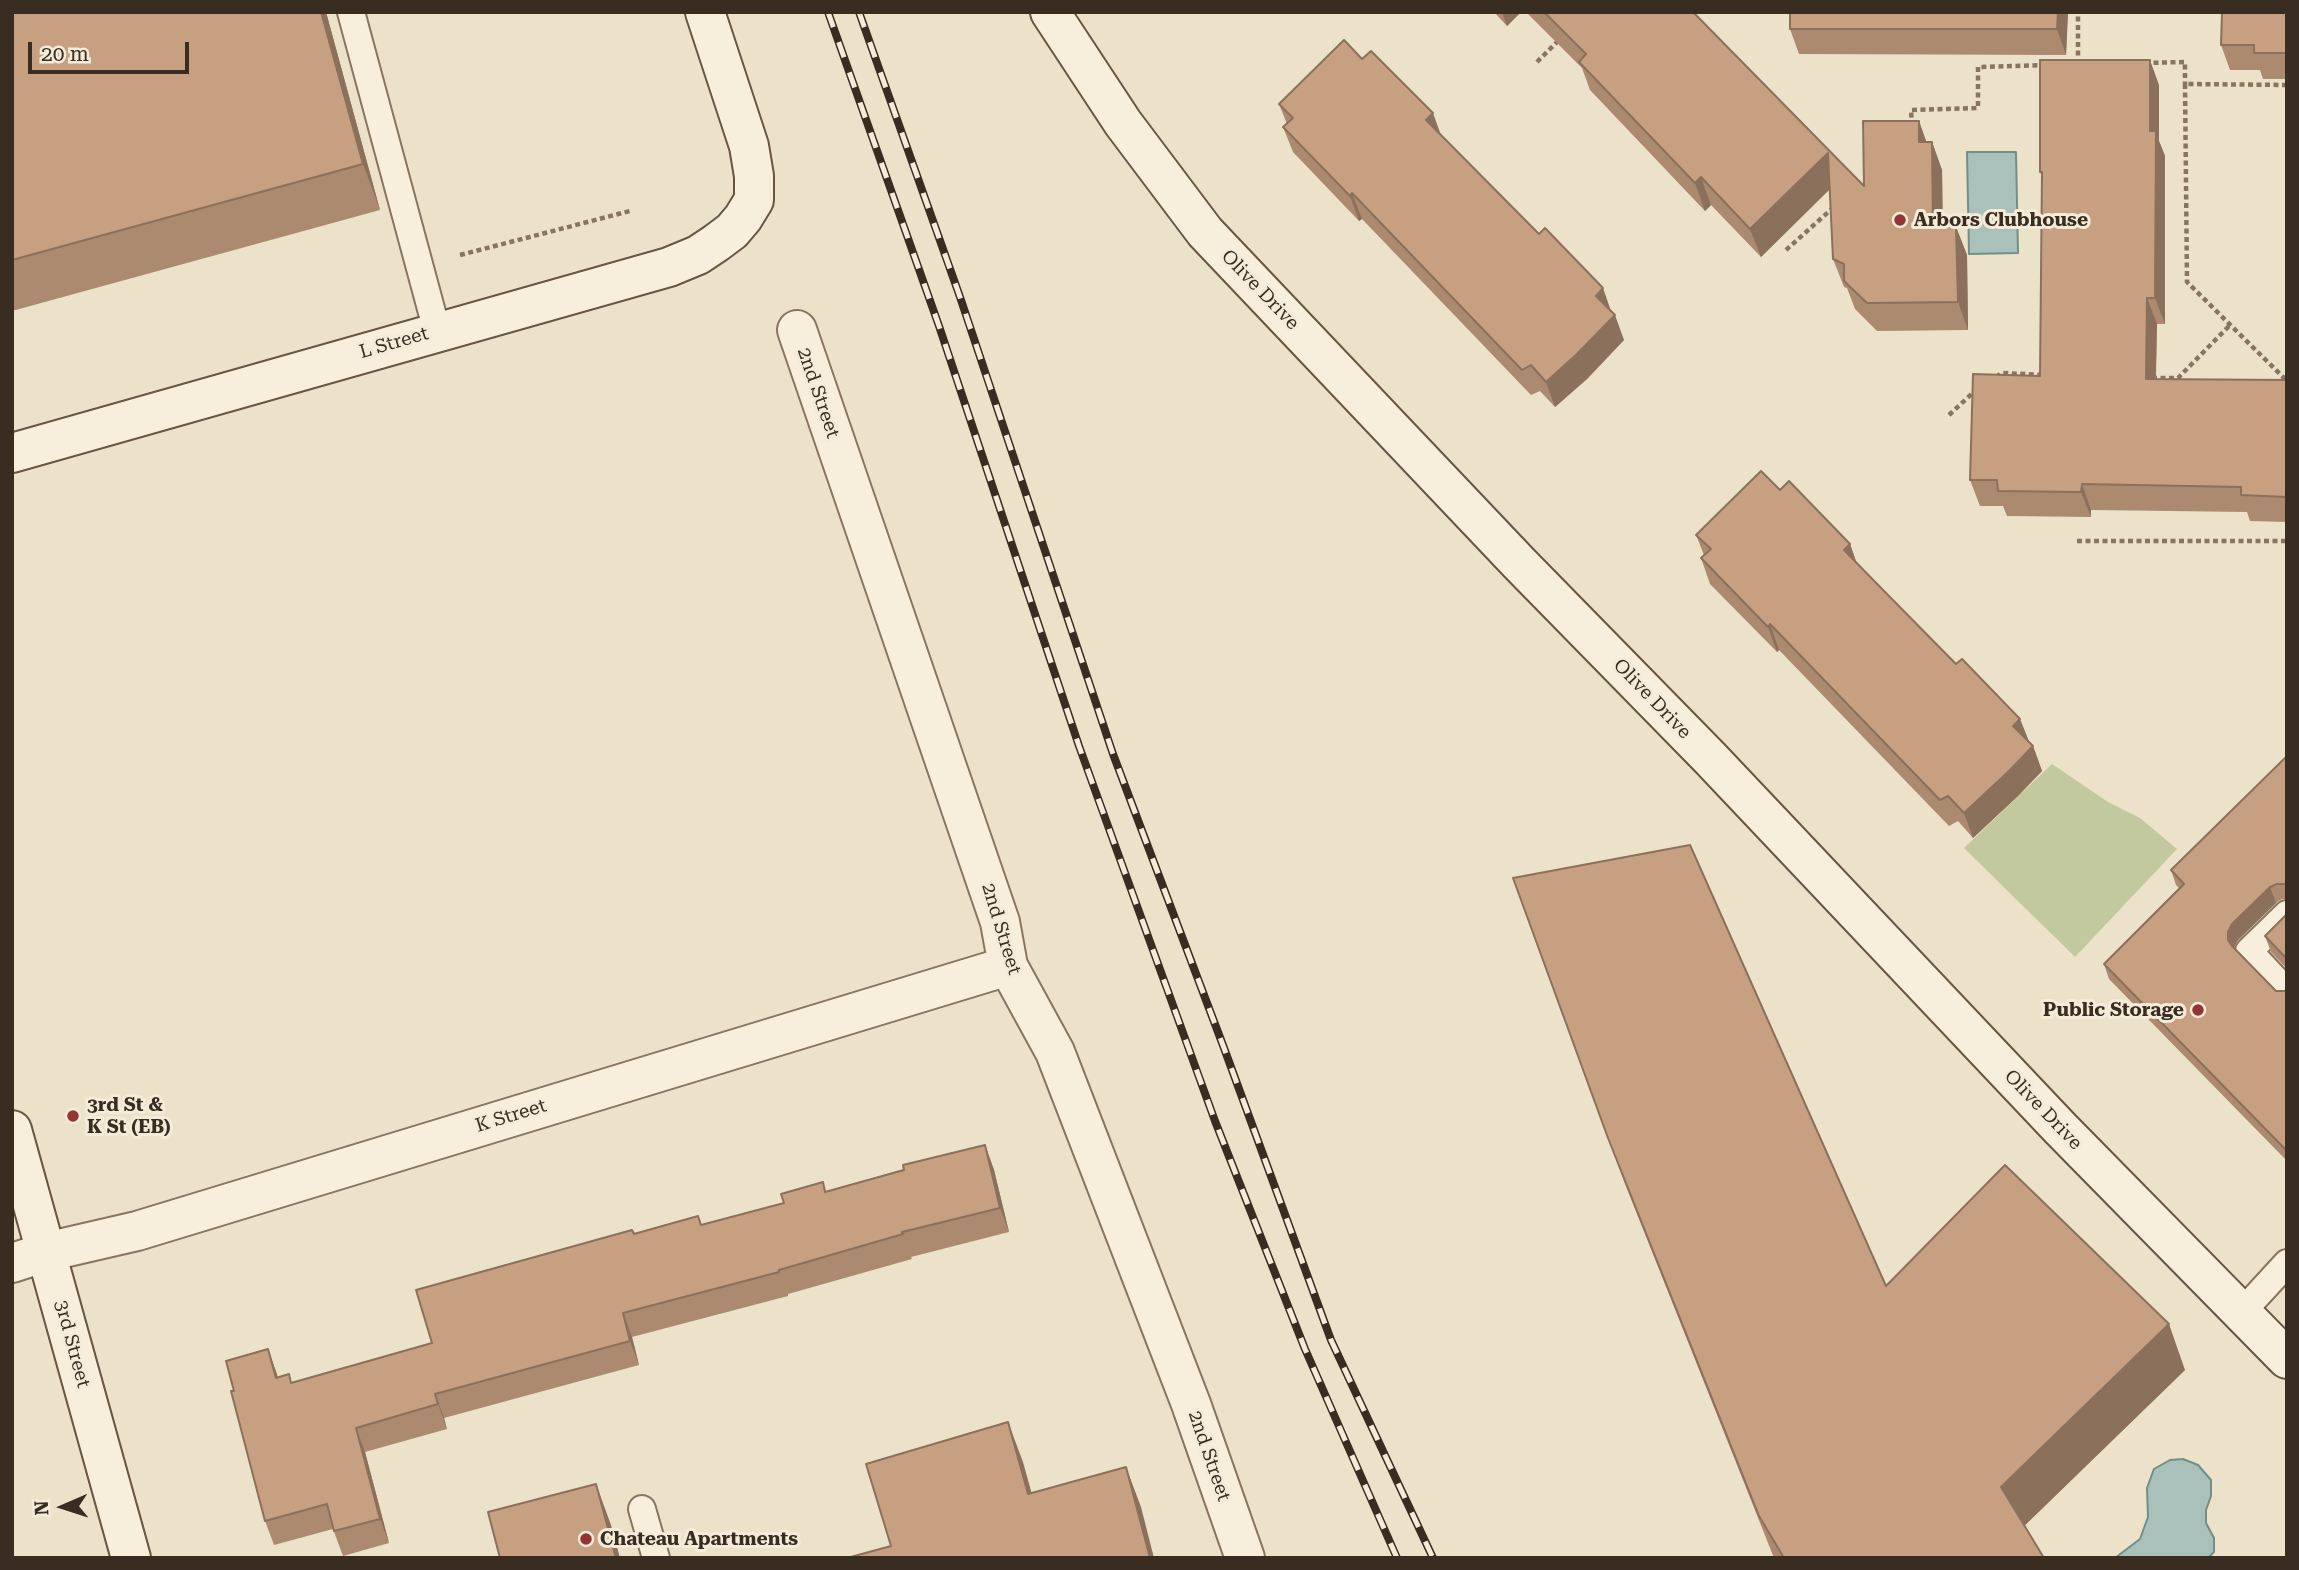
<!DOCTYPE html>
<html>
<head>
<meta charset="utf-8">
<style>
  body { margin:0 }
  #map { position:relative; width:2299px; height:1570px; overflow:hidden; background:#ece2c9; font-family:"Roboto Serif",serif }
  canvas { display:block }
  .frame { position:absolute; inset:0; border:14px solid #392d22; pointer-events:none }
  .north { position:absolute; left:28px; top:1472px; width:70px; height:70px; -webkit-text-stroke:5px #f4ecd9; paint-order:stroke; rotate:267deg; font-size:19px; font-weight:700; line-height:28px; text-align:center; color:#392d22 }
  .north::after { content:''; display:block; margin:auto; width:24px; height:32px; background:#392d22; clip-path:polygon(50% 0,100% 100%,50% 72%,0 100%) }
  .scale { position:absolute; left:28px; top:42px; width:161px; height:32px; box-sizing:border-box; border:4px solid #392d22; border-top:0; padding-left:9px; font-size:21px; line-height:24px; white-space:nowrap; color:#392d22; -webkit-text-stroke:5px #f4ecd9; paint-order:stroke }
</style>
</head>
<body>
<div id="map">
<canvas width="2299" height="1570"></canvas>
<div class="frame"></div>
<div class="north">N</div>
<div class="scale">20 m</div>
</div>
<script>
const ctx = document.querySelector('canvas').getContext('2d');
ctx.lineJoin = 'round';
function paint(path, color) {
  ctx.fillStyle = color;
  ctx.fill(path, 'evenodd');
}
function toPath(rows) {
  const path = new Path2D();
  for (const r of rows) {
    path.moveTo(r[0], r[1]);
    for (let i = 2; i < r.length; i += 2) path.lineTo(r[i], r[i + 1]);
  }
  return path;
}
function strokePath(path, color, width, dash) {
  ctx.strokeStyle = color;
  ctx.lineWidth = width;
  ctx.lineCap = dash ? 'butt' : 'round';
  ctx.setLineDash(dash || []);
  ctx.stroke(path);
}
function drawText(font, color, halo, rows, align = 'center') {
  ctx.font = font + ' "Roboto Serif",serif';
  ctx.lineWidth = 6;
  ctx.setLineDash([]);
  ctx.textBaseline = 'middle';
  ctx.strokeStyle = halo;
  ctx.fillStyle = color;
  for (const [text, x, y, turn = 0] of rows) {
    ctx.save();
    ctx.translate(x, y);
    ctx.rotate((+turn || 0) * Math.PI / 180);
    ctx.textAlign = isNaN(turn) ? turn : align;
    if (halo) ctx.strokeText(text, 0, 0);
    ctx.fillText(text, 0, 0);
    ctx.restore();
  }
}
paint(toPath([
  [2052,764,2108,802,2140,818,2177,849,2075,957,1964,848]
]), '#c3c99e');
const water = toPath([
  [1967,152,2016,152,2018,253,1969,254,1967,152],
  [2183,1459,2198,1465,2211,1480,2211,1496,2206,1510,2206,1523,2214,1538,2214,1552,2208,1558,2115,1558,2140,1539,2148,1517,2147,1488,2154,1469,2170,1460,2183,1459]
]);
paint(water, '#aac0ba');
strokePath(water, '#718f88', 2);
const lane = toPath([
  [351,12,437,331],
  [2287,914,2249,951,2287,992],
  [2242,1312,2287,1263],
  [642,1509,656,1558]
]);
const street = toPath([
  [797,330,1000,922,1008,966,1055,1052,1191,1404,1245,1558],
  [12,1263,46,1252,137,1231,1008,966]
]);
const secondary = toPath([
  [1050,12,1123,123,1205,232,1519,563,1710,758,2060,1128,2287,1359],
  [12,453,669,267,698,255,716,243,732,231,743,218,754,200,754,176,749,146,705,12],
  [12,1130,131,1558]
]);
strokePath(lane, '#87755f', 30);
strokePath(street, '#87755f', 42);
strokePath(secondary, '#695642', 42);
strokePath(toPath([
  [1537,62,1559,40],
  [2145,63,2185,62,2185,84],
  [2078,64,2078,12],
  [2287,85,2185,84,2187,282,2287,381],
  [1912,126,1911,110,1978,108,1978,67,2046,65],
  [1786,250,1835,206],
  [460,255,630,211],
  [1996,377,2002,373,2045,375],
  [2152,378,2178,378,2230,325],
  [1949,415,1977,389],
  [2077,541,2287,541]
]), '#87755f', 4.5, [5, 3.5]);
strokePath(lane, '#f7efdc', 26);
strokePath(street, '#f7efdc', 38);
strokePath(secondary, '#f7efdc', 38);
const rail = toPath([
  [828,12,939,326,1079,746,1215,1121,1305,1349,1397,1558],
  [859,12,960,297,1113,754,1224,1048,1331,1340,1433,1558]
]);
strokePath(rail, '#392d22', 8);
strokePath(rail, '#f4ecd9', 5, [16]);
paint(toPath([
  [12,12,326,12,380,210,12,311],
  [1494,12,1521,12,1507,26],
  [1526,12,1693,12,1864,186,1919,121,1926,142,1932,142,1942,170,1943,227,1956,227,1967,255,1968,330,1877,331,1855,309,1847,288,1844,287,1833,259,1830,189,1761,257,1711,205,1705,211,1590,90,1582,68],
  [1790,12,2068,12,2066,55,1799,54,1790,29],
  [2287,12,2287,79,2263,79,2260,70,2230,70,2221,45],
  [1362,59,1442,136,1611,311,1624,340,1587,379,1555,407,1540,391,1531,395,1362,219,1359,221,1293,152,1283,127,1287,124,1279,104],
  [2159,85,2159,141,2165,156,2165,324,2157,324,2156,379,2287,380,2287,522,2250,521,2247,512,2091,510,2091,517,2007,516,2003,506,1980,506,1970,480,2040,376,2042,177,2040,172],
  [1780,490,1850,544,1857,564,1956,664,2020,719,2029,742,2033,746,2042,771,2018,796,1973,838,1958,821,1949,826,1779,650,1777,652,1710,584,1701,558,1704,555,1696,535],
  [2287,756,2287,899,2282,899,2276,903,2238,940,2234,947,2276,991,2287,991,2287,1161,2109,979,2104,964,2179,888,2176,885,2171,870],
  [1513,878,1886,1286,2185,1370,2024,1526,2044,1558,1774,1558,1625,1184],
  [2287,914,2287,969,2271,952,2265,936],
  [985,1145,994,1170,1009,1232,911,1257,912,1259,788,1294,788,1296,632,1337,639,1365,444,1418,447,1429,365,1452,389,1543,343,1556,333,1529,274,1545,265,1521,278,1377,292,1383,432,1343,634,1234,698,1216,701,1225,784,1203,823,1182,826,1192]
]), '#ab8a70');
paint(toPath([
  [321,12,326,12,380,210,363,164],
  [1502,12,1521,12,1507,26],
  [2058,12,2068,12,2066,55,2057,29],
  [2150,60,2159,85,2159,141,2165,156,2165,324,2155,298,2150,131],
  [1433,113,1442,138,1426,120],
  [1919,121,1929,149,1919,142],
  [1932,142,1942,170,1943,255,1933,227],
  [1828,153,1838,181,1761,257,1750,229],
  [1701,177,1711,205,1705,211,1695,183],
  [1352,193,1362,219,1359,221,1350,196],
  [1956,227,1967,255,1968,330,1958,302],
  [1603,288,1612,314,1596,296],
  [2147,298,2157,324,2155,405,2146,379],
  [1615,315,1624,340,1587,379,1555,407,1546,382],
  [2082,484,2091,510,2091,517,2081,492],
  [1850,544,1859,570,1844,550],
  [1770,624,1779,650,1777,652,1768,627],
  [2020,719,2030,744,2013,726],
  [2033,746,2042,771,2018,796,1973,838,1964,813],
  [2270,887,2276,903,2238,940,2234,947,2234,955,2228,940,2228,932,2232,924],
  [985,1145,994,1170,1009,1232,1000,1208],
  [623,1313,632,1337,639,1365,630,1341],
  [2169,1324,2185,1370,2017,1533,2001,1487],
  [268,1349,277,1374,285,1402,276,1378],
  [435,1394,444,1418,447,1429,438,1404],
  [1008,1422,1023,1462,1043,1534,1028,1494],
  [356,1428,365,1452,389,1543,380,1519],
  [1126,1467,1141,1507,1154,1558,1150,1558],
  [596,1484,611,1525,620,1558,616,1558]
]), '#8b705b');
const building = toPath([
  [12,12,321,12,363,164,12,260,12,12],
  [1544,12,1693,12,1864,186,1863,121,1919,121,1919,142,1932,142,1933,227,1956,227,1958,302,1867,303,1844,281,1844,264,1833,259,1828,153,1750,229,1701,177,1695,183,1579,62,1586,54,1544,12],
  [1790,12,2058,12,2057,29,1790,29,1790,12],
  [2222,12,2287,12,2287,53,2254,53,2254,45,2221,45,2222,12],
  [1344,40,1362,59,1371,51,1433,113,1426,120,1539,234,1545,228,1603,288,1596,296,1615,315,1577,354,1546,382,1531,365,1522,370,1352,193,1350,196,1283,127,1293,118,1279,104,1344,40],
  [2040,60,2150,60,2150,131,2156,131,2155,298,2147,298,2146,379,2287,380,2287,497,2241,495,2241,487,2082,484,2081,492,1998,491,1997,480,1970,480,1973,374,2040,376,2042,172,2040,172,2040,60],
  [1761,471,1780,490,1789,481,1850,544,1844,550,1884,591,1956,664,1962,659,2020,719,2013,726,2033,746,2009,771,1964,813,1948,796,1940,800,1770,624,1768,627,1701,558,1711,549,1696,535,1761,471],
  [2287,756,2287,884,2277,884,2270,887,2232,924,2228,932,2228,940,2232,946,2276,991,2287,991,2287,1151,2104,964,2184,884,2171,870,2287,756],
  [1690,845,1886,1286,2005,1165,2169,1324,2001,1487,2044,1558,1784,1558,1759,1516,1608,1138,1513,878,1690,845],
  [2287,914,2287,959,2265,936,2287,914],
  [985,1145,1000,1208,902,1232,903,1234,779,1270,779,1272,623,1313,630,1341,435,1394,438,1404,356,1428,380,1519,334,1531,327,1504,265,1521,231,1391,234,1391,226,1361,268,1349,276,1378,289,1374,291,1383,432,1343,416,1290,632,1230,634,1234,698,1216,701,1225,784,1203,781,1194,823,1182,825,1192,904,1170,903,1165,985,1145],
  [1008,1422,1028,1494,1126,1467,1150,1558,847,1558,891,1546,866,1464,1008,1422],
  [596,1484,616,1558,500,1558,488,1512,596,1484]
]);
paint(building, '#c7a082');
strokePath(building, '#8b705b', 2);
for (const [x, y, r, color] of [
  [1900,220,7,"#923534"],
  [2198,1010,7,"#923534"],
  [73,1116,7,"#923534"],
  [586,1539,7,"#923534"]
]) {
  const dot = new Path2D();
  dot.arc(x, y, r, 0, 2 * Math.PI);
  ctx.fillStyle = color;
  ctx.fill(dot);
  strokePath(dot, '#f4ecd9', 2.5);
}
drawText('bold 19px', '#392d22', '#f4ecd9', [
  ["Arbors Clubhouse",1914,220],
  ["Public Storage",2184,1010,"right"],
  ["3rd St &",87,1105],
  ["K St (EB)",87,1127],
  ["Chateau Apartments",600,1539]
], 'left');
drawText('19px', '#392d22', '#f4ecd9', [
  ["Olive Drive",1260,290,46],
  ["L Street",394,343,-16],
  ["2nd Street",818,393,71],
  ["Olive Drive",1652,699,46],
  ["2nd Street",1001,929,73],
  ["Olive Drive",2043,1110,46],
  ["K Street",511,1116,-17],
  ["3rd Street",72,1344,75],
  ["2nd Street",1209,1456,71]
]);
</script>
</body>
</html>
